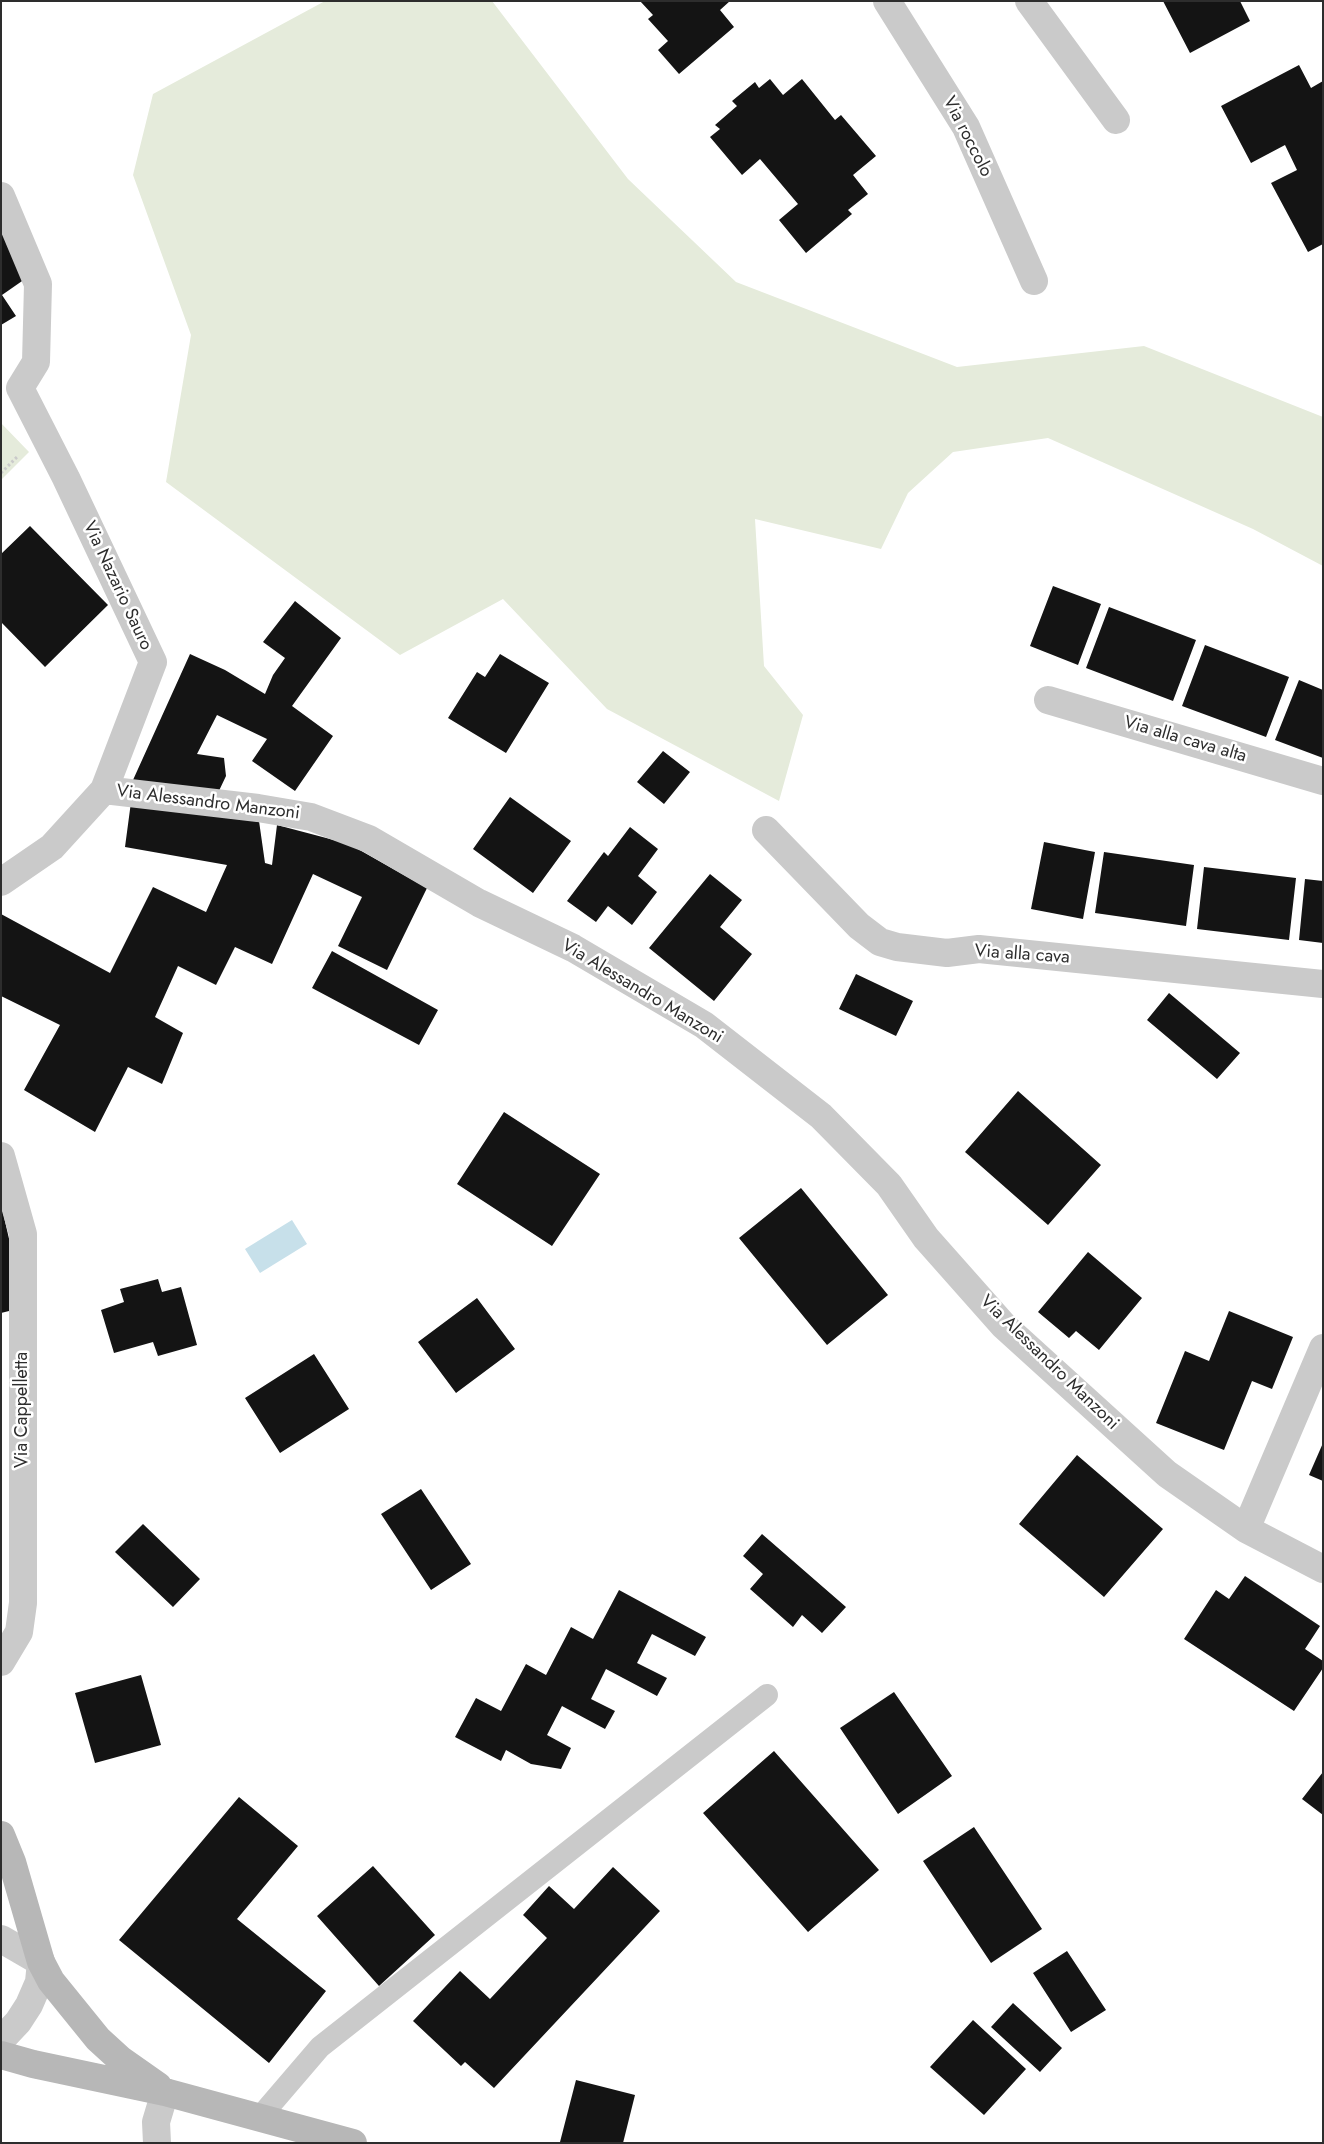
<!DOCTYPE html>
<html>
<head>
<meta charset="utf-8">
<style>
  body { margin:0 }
  #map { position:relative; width:1324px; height:2144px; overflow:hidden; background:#fff; font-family:Jost,sans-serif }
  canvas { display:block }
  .frame { position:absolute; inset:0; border:2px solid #2d2d2d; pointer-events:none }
</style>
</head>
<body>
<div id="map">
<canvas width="1324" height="2144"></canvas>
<div class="frame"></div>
</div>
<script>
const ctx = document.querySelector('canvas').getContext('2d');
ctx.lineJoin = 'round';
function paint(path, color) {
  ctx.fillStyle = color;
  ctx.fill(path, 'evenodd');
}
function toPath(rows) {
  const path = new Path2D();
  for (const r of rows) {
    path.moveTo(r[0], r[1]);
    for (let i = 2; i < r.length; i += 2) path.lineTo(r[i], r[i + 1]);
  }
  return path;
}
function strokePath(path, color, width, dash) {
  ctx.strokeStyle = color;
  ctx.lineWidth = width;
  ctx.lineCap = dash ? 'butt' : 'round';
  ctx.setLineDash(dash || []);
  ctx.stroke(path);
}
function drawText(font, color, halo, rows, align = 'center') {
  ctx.font = font + ' Jost,sans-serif';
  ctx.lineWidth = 5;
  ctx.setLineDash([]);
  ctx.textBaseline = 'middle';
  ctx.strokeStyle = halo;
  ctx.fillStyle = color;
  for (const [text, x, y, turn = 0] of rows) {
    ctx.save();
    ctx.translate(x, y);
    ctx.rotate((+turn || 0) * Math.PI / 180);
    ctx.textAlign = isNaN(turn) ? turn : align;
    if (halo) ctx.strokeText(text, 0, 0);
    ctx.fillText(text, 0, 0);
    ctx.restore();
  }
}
paint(toPath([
  [325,1,492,1,628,179,736,282,957,367,1144,346,1323,417,1323,566,1253,529,1048,438,953,452,908,493,881,549,755,519,764,666,803,715,779,801,607,709,503,599,400,655,166,482,191,335,133,175,153,94],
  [1,423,29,452,1,480]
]), '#e5ebdb');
paint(toPath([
  [292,1220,307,1244,260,1273,245,1249]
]), '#c7e0ea');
paint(toPath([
  [640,1,730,1,720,10,734,27,679,74,658,50,668,41,648,19,653,15],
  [1163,1,1240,1,1250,21,1190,53],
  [1299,65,1311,88,1323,81,1323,244,1308,252,1271,183,1297,170,1285,145,1251,163,1221,106],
  [770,79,783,95,802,79,835,120,841,115,876,156,853,175,868,194,848,210,852,214,806,253,779,220,798,204,760,159,742,175,710,137,720,129,715,125,737,106,732,101,755,82,759,88],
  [1,222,25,279,2,295,16,316,1,325],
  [30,526,108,605,45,667,1,622,1,554],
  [1053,586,1101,604,1078,665,1030,646],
  [295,601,341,638,292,706,333,736,295,791,252,761,267,739,217,715,197,754,224,758,226,776,217,795,133,780,190,654,225,670,265,694,273,675,285,658,263,642],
  [1109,607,1196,640,1173,701,1086,668],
  [1205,645,1289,677,1266,737,1182,706],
  [500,654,549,683,506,753,448,718,477,672,485,677],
  [1299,680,1323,690,1323,758,1275,740],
  [663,751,690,772,664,804,637,782],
  [510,797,571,841,533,893,473,849],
  [131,802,259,821,265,863,272,865,277,825,349,844,427,888,387,970,338,946,362,897,313,874,272,964,235,947,216,985,178,966,155,1017,183,1033,162,1084,128,1067,95,1132,24,1090,60,1025,1,996,1,914,110,973,153,887,206,912,227,865,125,847],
  [630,827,658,849,638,876,657,892,632,925,608,906,596,922,567,901,604,852,608,856],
  [1044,842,1095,852,1083,919,1031,909],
  [1104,852,1194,865,1186,926,1095,913],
  [1204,867,1296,878,1289,940,1197,929],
  [710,874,742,900,720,927,752,954,714,1001,649,948],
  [1305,879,1323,881,1323,943,1299,940],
  [332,951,438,1010,419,1045,312,988],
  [856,974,913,1001,896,1036,839,1009],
  [1169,993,1240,1053,1217,1079,1147,1020],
  [1018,1091,1101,1165,1048,1225,965,1152],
  [504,1112,600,1174,552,1246,457,1184],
  [801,1188,888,1295,827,1345,739,1238],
  [2,1208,12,1252,17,1309,1,1313],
  [1088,1252,1142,1298,1099,1350,1076,1331,1069,1338,1038,1312],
  [158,1279,162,1292,181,1287,197,1345,158,1356,153,1342,114,1353,101,1310,124,1302,120,1289],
  [477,1298,515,1349,456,1393,418,1342],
  [1229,1311,1293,1337,1272,1389,1252,1381,1224,1450,1156,1423,1185,1351,1209,1361],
  [314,1354,349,1409,280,1453,245,1398],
  [1323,1443,1323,1481,1309,1475],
  [1077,1455,1163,1529,1104,1597,1019,1524],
  [421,1489,471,1564,431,1590,381,1514],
  [143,1524,200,1579,173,1607,115,1552],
  [762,1534,846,1607,822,1633,802,1615,793,1627,750,1589,763,1574,743,1556],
  [1245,1576,1320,1626,1305,1649,1323,1661,1323,1668,1294,1711,1184,1639,1216,1590,1229,1599],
  [619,1590,706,1637,695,1656,652,1634,637,1663,667,1678,657,1696,606,1669,591,1699,615,1711,605,1729,562,1706,547,1735,571,1748,561,1769,531,1764,506,1750,501,1761,455,1737,476,1698,501,1711,526,1664,546,1675,571,1627,593,1639],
  [141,1675,161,1745,95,1763,75,1693],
  [894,1692,952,1776,898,1814,840,1728],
  [774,1751,879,1870,808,1932,703,1813],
  [1323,1772,1323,1815,1302,1799],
  [239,1797,298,1846,237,1919,326,1991,269,2063,119,1940],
  [974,1827,1042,1929,991,1963,923,1861],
  [373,1866,435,1935,379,1986,317,1916],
  [613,1867,660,1911,494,2088,465,2062,461,2066,413,2021,460,1971,490,1999,547,1938,523,1915,549,1886,574,1909],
  [1067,1951,1106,2010,1071,2032,1033,1973],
  [1013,2003,1062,2048,1040,2072,991,2027],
  [973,2020,1026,2069,984,2115,930,2067],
  [576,2080,635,2095,623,2143,560,2142]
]), '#141414');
strokePath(toPath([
  [1,473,17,457]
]), '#cacaca', 3, [2.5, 2.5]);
strokePath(toPath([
  [260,2117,320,2047,767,1695]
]), '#cacaca', 22);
strokePath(toPath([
  [887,1,966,127,1034,281],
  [1029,1,1116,120],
  [1,196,38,284,36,362,20,388],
  [20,388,66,478,153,662,104,790],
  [1048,700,1323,781],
  [766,830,859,926,880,942,897,947,947,953,979,949,1323,984],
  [1,882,52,847,104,790,258,808,311,817,369,839,479,903,573,948,704,1025,821,1116,889,1185,926,1238,1004,1326,1167,1474,1246,1529,1323,1569],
  [1,1156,23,1234,23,1603,19,1632,1,1662],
  [1246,1529,1323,1348],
  [1,1939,41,1962,39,1982,29,2005,18,2022,1,2040],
  [157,2143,156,2122,165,2092]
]), '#cacaca', 28);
strokePath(toPath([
  [1,1835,12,1862,41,1962,51,1981,98,2039,121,2060,158,2086],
  [1,2055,33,2064,165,2092,353,2143]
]), '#b7b7b7', 28);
drawText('18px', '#2d2d2d', '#fff', [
  ["Via roccolo",967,137,63],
  ["Via Nazario Sauro",117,586,65],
  ["Via alla cava alta",1185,740,16],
  ["Via Alessandro Manzoni",208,803,7],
  ["Via alla cava",1022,955,4],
  ["Via Alessandro Manzoni",642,992,31],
  ["Via Alessandro Manzoni",1049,1363,44],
  ["Via Cappelletta",23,1410,-90]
]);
</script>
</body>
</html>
